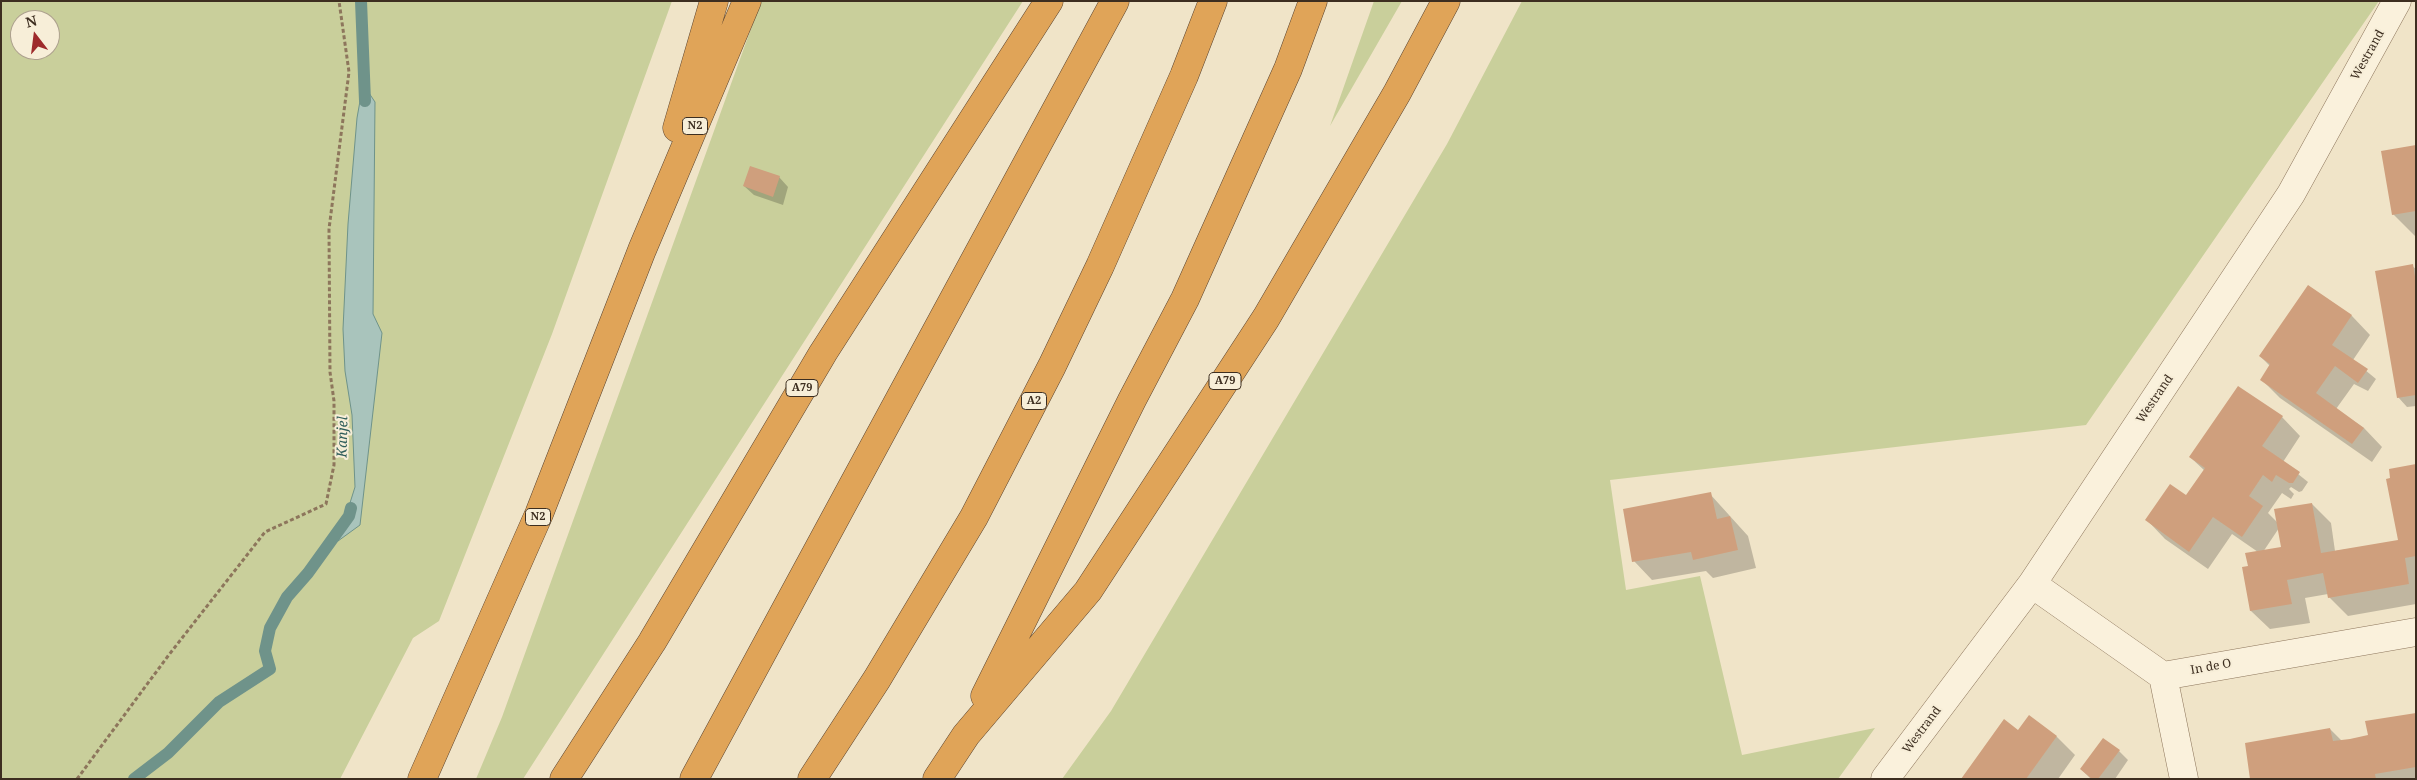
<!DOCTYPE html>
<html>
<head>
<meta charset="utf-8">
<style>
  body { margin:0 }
  #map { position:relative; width:2417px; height:780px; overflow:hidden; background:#f0e4c8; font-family:"Noto Serif",serif }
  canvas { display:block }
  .frame { position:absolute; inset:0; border:2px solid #3d2e20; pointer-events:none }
  .north { position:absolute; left:10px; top:10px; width:50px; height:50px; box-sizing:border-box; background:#f7eed8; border:1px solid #ada18e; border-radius:50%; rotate:345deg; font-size:14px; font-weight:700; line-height:20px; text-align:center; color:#3d2e20 }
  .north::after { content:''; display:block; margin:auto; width:18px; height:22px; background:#9e2a2b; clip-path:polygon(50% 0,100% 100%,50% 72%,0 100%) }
</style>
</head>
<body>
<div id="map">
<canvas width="2417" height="780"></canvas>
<div class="frame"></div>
<div class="north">N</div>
</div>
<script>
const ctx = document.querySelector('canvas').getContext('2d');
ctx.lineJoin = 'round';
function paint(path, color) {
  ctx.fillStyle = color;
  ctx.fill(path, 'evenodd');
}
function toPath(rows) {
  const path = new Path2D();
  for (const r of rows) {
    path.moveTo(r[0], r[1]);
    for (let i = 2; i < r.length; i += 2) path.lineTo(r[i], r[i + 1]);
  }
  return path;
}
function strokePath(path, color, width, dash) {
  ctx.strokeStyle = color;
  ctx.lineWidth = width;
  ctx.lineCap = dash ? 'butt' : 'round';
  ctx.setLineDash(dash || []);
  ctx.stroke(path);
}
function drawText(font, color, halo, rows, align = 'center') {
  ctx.font = font + ' "Noto Serif",serif';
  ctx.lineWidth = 4;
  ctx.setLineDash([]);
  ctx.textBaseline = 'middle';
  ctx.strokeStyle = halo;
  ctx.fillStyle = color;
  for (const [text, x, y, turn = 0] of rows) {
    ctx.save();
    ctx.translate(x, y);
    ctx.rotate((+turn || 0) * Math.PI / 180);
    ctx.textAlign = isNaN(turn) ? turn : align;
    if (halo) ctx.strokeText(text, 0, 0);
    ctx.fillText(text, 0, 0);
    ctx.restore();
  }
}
paint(toPath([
  [1,1,672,1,552,334,439,621,413,638,340,779,1,779],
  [20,20,50,20,50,50,20,50],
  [761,1,1023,1,523,779,476,779,502,717],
  [1374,1,1402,1,1330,126],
  [1522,1,2379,1,2086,425,1610,480,1626,590,1700,576,1742,755,1875,728,1838,779,1062,779,1111,711,1447,144]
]), '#c9cf9b');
const water = toPath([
  [363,84,375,102,373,314,382,333,360,525,338,541,355,487,352,415,345,371,343,329,348,224,357,118,363,84]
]);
paint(water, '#a9c4bc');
strokePath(water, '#6f938a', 1);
paint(toPath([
  [2416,146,2416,237,2393,214],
  [779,177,788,187,783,205,754,195,744,186],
  [2412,266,2416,269,2416,406,2407,407,2398,397],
  [2308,286,2352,316,2370,335,2353,360,2376,379,2368,391,2354,384,2336,409,2364,428,2382,447,2372,462,2280,398,2262,380,2270,366,2260,356],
  [2282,417,2300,436,2283,462,2308,482,2302,491,2299,492,2291,487,2289,489,2294,494,2291,499,2282,493,2268,513,2278,523,2312,504,2331,523,2335,551,2399,541,2416,465,2416,604,2348,616,2329,597,2328,594,2305,598,2310,623,2270,629,2251,611,2249,567,2258,552,2232,534,2208,569,2165,539,2147,520,2187,497,2205,471,2190,457],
  [2279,528,2283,548,2263,552],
  [1710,494,1748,536,1756,568,1713,578,1706,571,1652,580,1634,561],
  [2416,714,2416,779,2252,779,2330,729,2342,741,2369,736],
  [2029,717,2057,737,2075,755,2058,779,1963,779,2019,731],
  [2119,751,2128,760,2115,779,2091,779,2081,769]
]), '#0003');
strokePath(toPath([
  [361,1,365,101],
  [134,779,168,753,219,702,270,669,265,651,270,628,287,597,308,573,349,516,351,508]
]), '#6f938a', 12);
paint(toPath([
  [2416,145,2416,211,2392,215,2381,151],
  [750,166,780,176,773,197,743,186],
  [2413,264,2416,283,2416,395,2397,398,2375,271],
  [2308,285,2352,315,2332,345,2368,369,2358,383,2335,366,2316,393,2364,428,2352,444,2260,380,2270,364,2259,356],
  [2238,386,2283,416,2262,446,2300,472,2293,483,2289,483,2276,475,2272,482,2263,475,2249,496,2263,506,2242,537,2213,517,2189,552,2145,520,2170,484,2186,495,2205,468,2189,457],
  [2416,464,2416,556,2405,558,2409,584,2328,598,2323,573,2287,580,2292,604,2250,611,2242,567,2248,566,2245,553,2281,547,2274,509,2312,503,2321,553,2398,540,2386,479,2390,478,2389,469],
  [1711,492,1717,519,1730,516,1738,550,1693,560,1691,552,1632,562,1623,509],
  [2416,713,2416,767,2375,774,2376,779,2250,779,2245,743,2330,728,2333,741,2350,739,2368,735,2365,721],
  [2029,715,2057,736,2026,779,1961,779,2004,719,2018,730],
  [2103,738,2120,750,2098,779,2092,779,2080,769]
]), '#cf9f7d');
const minor = toPath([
  [2032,584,2163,676,2416,632],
  [2163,676,2184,779],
  [1885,779,2032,584,2291,194,2397,1]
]);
const highway = toPath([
  [677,128,714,1],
  [985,696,1132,400,1185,299,1288,69,1313,1],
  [422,779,539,514,642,250,747,1],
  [564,779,652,642,823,353,1049,1],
  [694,779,1115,1],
  [812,779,877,679,974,517,1052,366,1100,266,1184,76,1213,1],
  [937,779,966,735,1088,591,1266,318,1397,93,1446,1]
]);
strokePath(minor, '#8d765c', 29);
strokePath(highway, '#5b4430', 29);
strokePath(toPath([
  [77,779,168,656,265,532,326,504,334,465,334,401,330,372,329,229,349,72,339,1]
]), '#8d765c', 3, [4, 2.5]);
strokePath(minor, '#faf1dc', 28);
strokePath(highway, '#e0a458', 28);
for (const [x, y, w] of [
  [695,126,25],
  [1225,381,32],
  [802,388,32],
  [1034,401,25],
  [538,517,25]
]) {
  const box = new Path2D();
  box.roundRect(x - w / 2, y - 8.5, w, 17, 4);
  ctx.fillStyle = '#f7eed8';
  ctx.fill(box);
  strokePath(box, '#3d2e20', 1);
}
drawText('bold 11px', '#3d2e20', null, [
  ["N2",695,126],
  ["A79",1225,381],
  ["A79",802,388],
  ["A2",1034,401],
  ["N2",538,517]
]);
drawText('12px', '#3d2e20', '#f7eed8', [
  ["Westrand",2368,55,-61],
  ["Westrand",2155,399,-56],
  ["In de O",2211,667,-10],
  ["Westrand",1922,730,-53]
]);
drawText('italic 14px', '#2f5d5a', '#f7eed8', [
  ["Kanjel",343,437,-89]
]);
</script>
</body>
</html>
